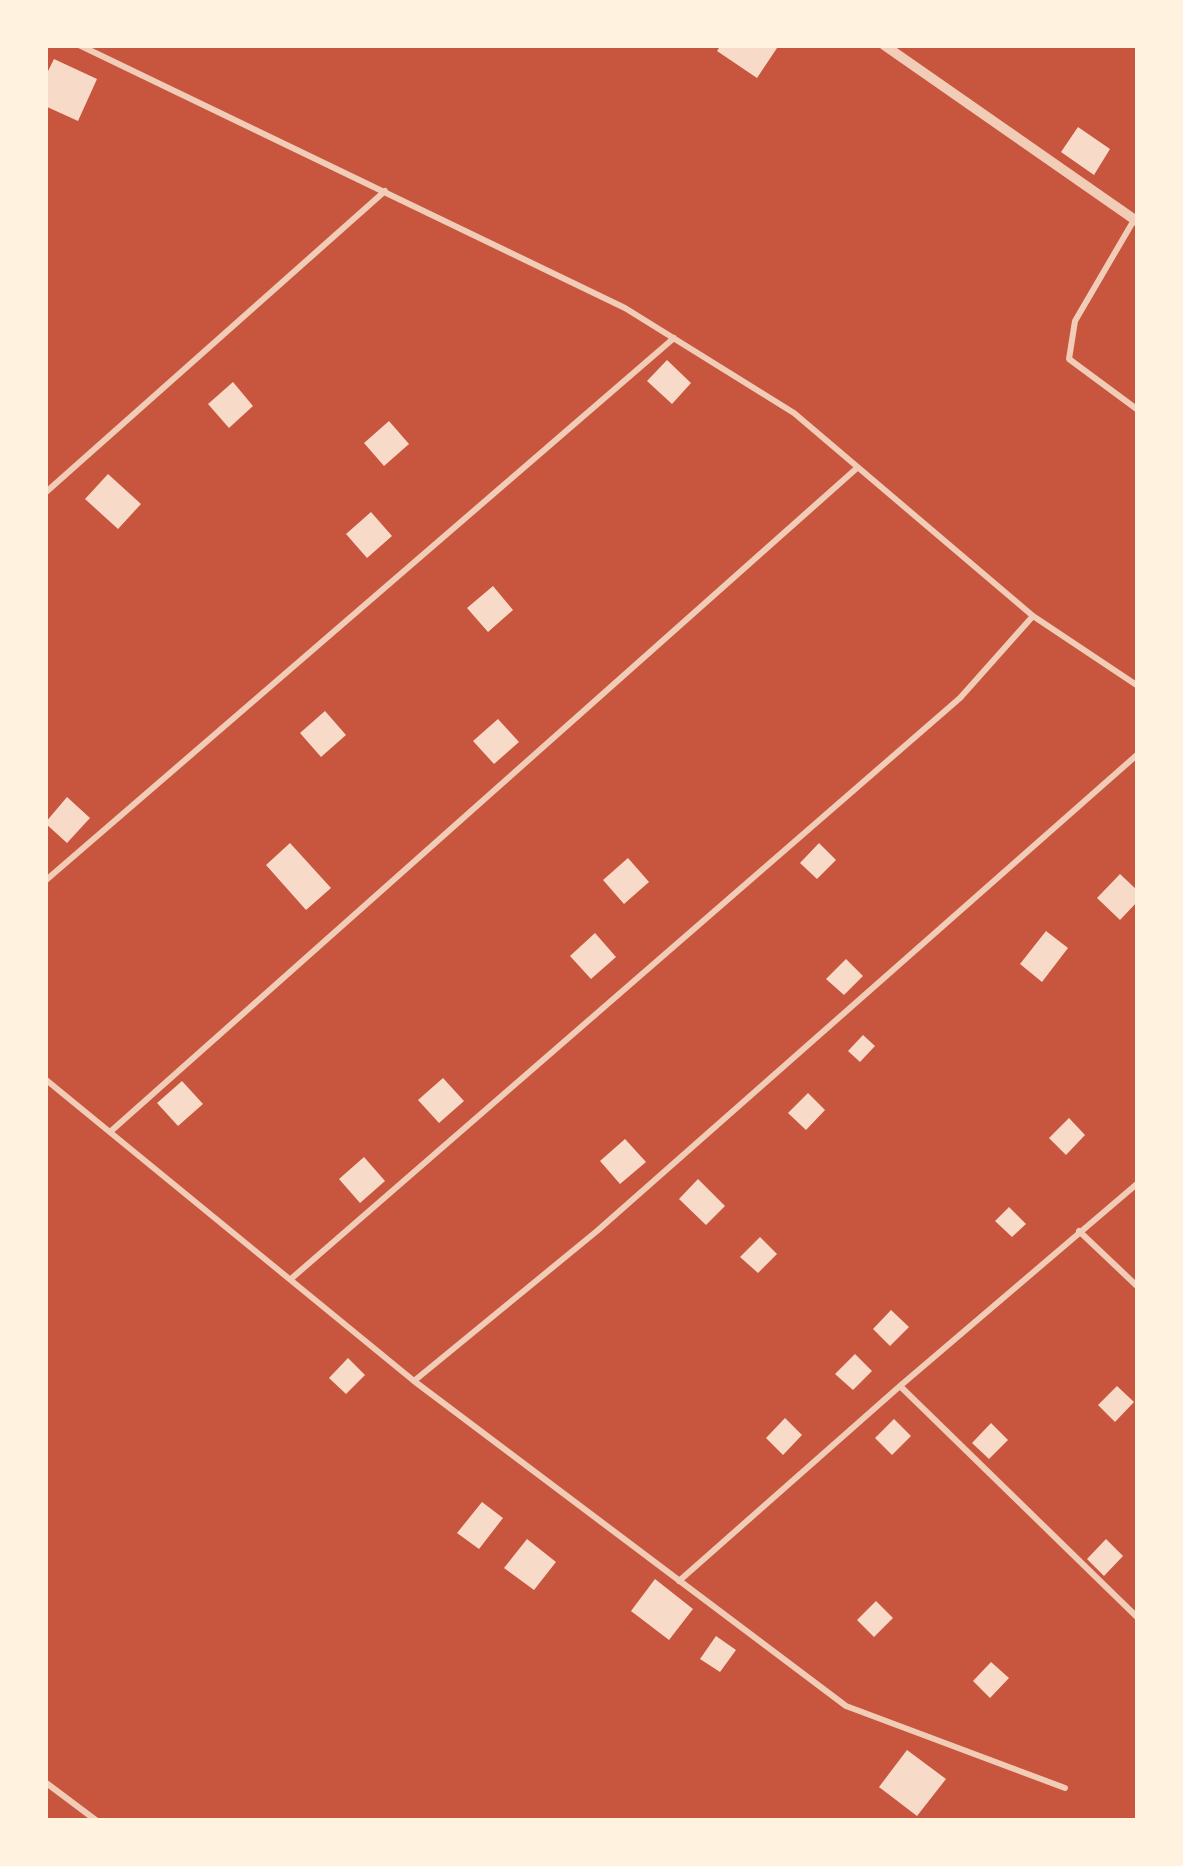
<!DOCTYPE html>
<html>
<head>
<meta charset="utf-8">
<style>
  body { margin:0 }
  #map { position:relative; width:1183px; height:1866px; overflow:hidden; background:#c8553d; font-family:Commissioner,sans-serif }
  canvas { display:block }
  .frame { position:absolute; inset:0; border:48px solid #fff3e0; pointer-events:none }
</style>
</head>
<body>
<div id="map">
<canvas width="1183" height="1866"></canvas>
<div class="frame"></div>
</div>
<script>
const ctx = document.querySelector('canvas').getContext('2d');
ctx.lineJoin = 'round';
function paint(path, color) {
  ctx.fillStyle = color;
  ctx.fill(path, 'evenodd');
}
function toPath(rows) {
  const path = new Path2D();
  for (const r of rows) {
    path.moveTo(r[0], r[1]);
    for (let i = 2; i < r.length; i += 2) path.lineTo(r[i], r[i + 1]);
  }
  return path;
}
function strokePath(path, color, width, dash) {
  ctx.strokeStyle = color;
  ctx.lineWidth = width;
  ctx.lineCap = dash ? 'butt' : 'round';
  ctx.setLineDash(dash || []);
  ctx.stroke(path);
}
paint(toPath([
  [721,45,779,45,757,78,717,51],
  [54,59,97,79,78,121,45,106,45,77],
  [1078,127,1110,149,1094,175,1061,152],
  [667,360,691,383,672,404,647,381],
  [233,382,253,406,229,428,208,404],
  [389,421,409,444,384,466,364,443],
  [108,474,141,504,118,529,85,499],
  [371,512,392,536,367,558,346,534],
  [493,586,513,610,488,632,467,608],
  [325,711,346,735,321,757,300,733],
  [498,719,519,742,494,764,473,741],
  [67,797,90,818,67,843,45,823],
  [290,843,331,888,306,910,266,865],
  [819,843,836,860,817,879,800,863],
  [628,858,649,882,624,904,603,880],
  [1120,874,1138,891,1138,901,1120,920,1097,898],
  [1046,931,1068,948,1042,982,1020,964],
  [595,933,616,957,591,979,570,956],
  [846,959,863,976,844,995,826,979],
  [863,1035,875,1046,860,1062,848,1051],
  [443,1078,464,1101,439,1123,418,1100],
  [182,1081,203,1104,178,1126,157,1103],
  [808,1093,825,1110,806,1130,788,1113],
  [1069,1118,1085,1135,1066,1155,1049,1138],
  [625,1139,646,1162,620,1184,600,1161],
  [364,1157,385,1181,360,1203,339,1179],
  [698,1179,725,1206,706,1225,679,1199],
  [1009,1207,1026,1224,1012,1237,995,1221],
  [760,1237,777,1254,758,1273,740,1257],
  [891,1310,909,1327,890,1346,873,1329],
  [855,1354,872,1371,853,1390,835,1374],
  [348,1358,365,1375,346,1394,329,1378],
  [1117,1386,1134,1402,1115,1422,1098,1405],
  [785,1418,802,1435,783,1455,766,1438],
  [894,1419,911,1436,892,1455,875,1438],
  [991,1423,1008,1440,989,1459,972,1443],
  [482,1502,503,1518,479,1549,457,1533],
  [527,1539,556,1562,534,1590,504,1568],
  [1106,1539,1123,1556,1104,1576,1087,1559],
  [655,1579,693,1609,669,1640,631,1611],
  [876,1601,893,1618,874,1637,857,1620],
  [716,1636,736,1650,720,1672,700,1659],
  [991,1662,1009,1678,990,1698,973,1681],
  [907,1750,946,1779,917,1816,879,1787]
]), '#f7dbc8');
strokePath(toPath([
  [79,45,625,308,794,413,1033,616,1138,686],
  [1134,220,1075,321,1069,359,1138,410],
  [45,493,385,191],
  [45,881,674,338],
  [45,1079,414,1381,846,1706,1065,1788],
  [110,1132,857,468],
  [1079,1231,1138,1287],
  [292,1278,960,698,1033,616],
  [414,1381,597,1231,1138,754],
  [900,1386,1138,1618],
  [679,1581,900,1386,1138,1183],
  [45,1782,97,1821]
]), '#f1ccb7', 6);
strokePath(toPath([
  [884,45,1138,222]
]), '#f1ccb7', 10);
</script>
</body>
</html>
